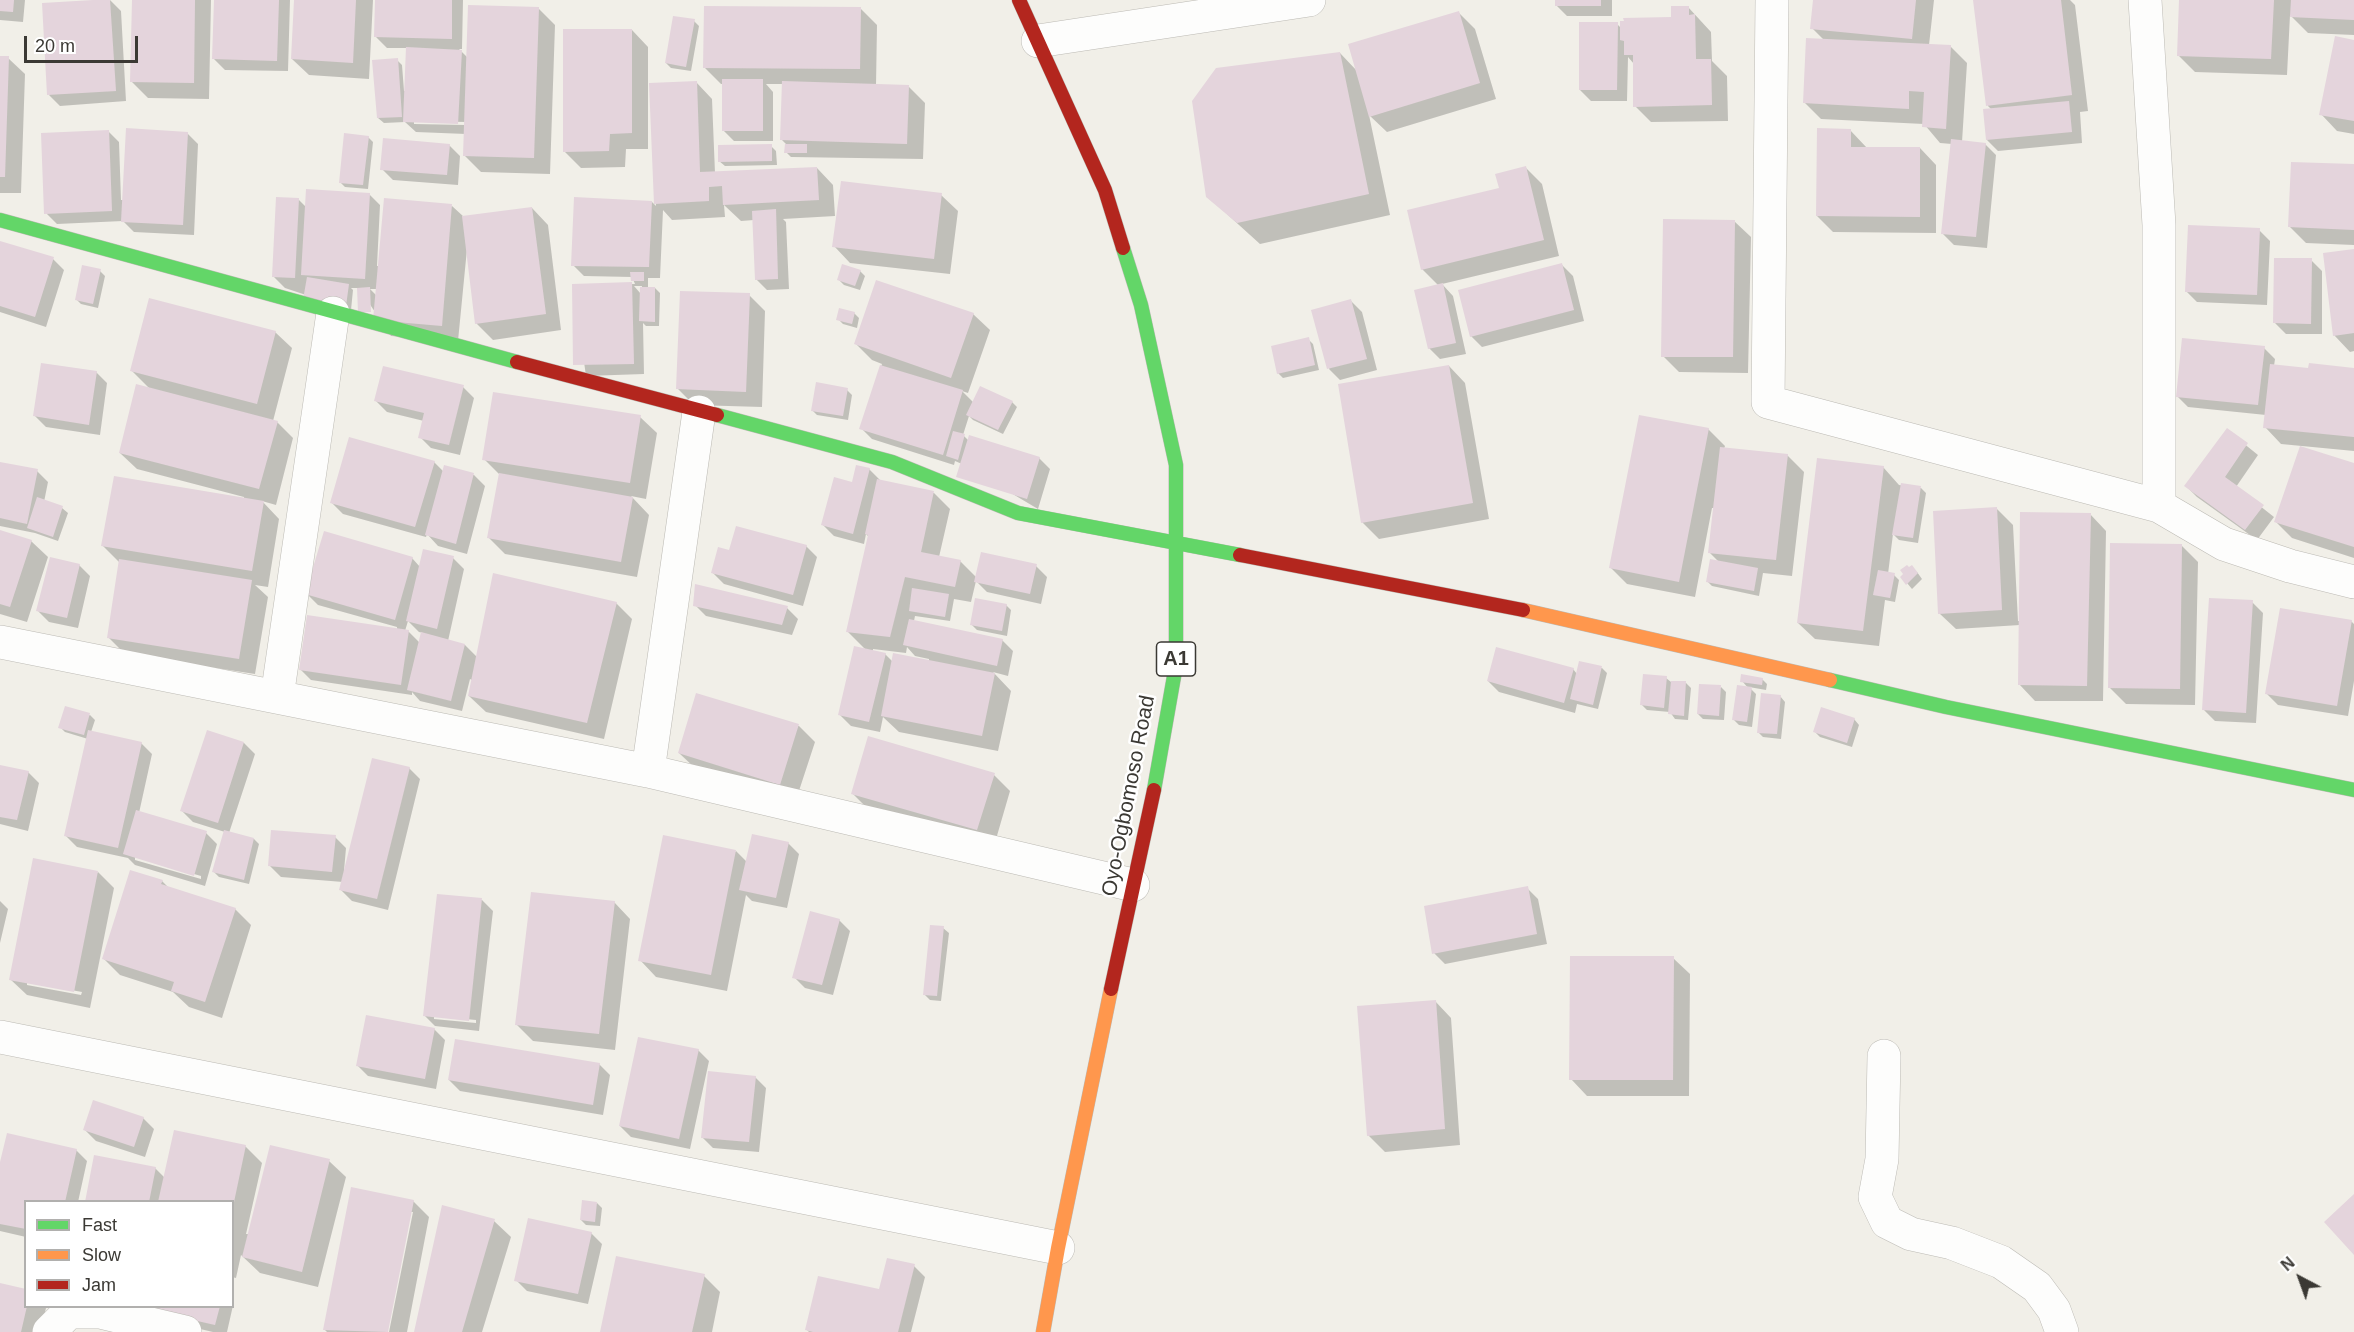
<!DOCTYPE html>
<html>
<head>
<meta charset="utf-8">
<style>
  body { margin:0 }
  #map { position:relative; width:2354px; height:1332px; overflow:hidden; background:#f1efe8; font-family:Helvetica,sans-serif }
  canvas { display:block }
  .legend { position:absolute; left:24px; top:1200px; width:210px; height:108px; box-sizing:border-box; background:#fff; border:2px solid #b1b0ae; margin:0; padding:8px 10px; list-style:none; font-size:18px; color:#3b3934 }
  .legend li { display:flex; align-items:center; gap:12px; height:30px }
  .legend b { width:30px; border:2px solid #b1b0ae }
  .north { position:absolute; left:2270px; top:1248px; width:60px; height:60px; -webkit-text-stroke:4px #fff; paint-order:stroke; rotate:319deg; font-size:16px; font-weight:700; line-height:24px; text-align:center; color:#3b3934 }
  .north::after { content:''; display:block; margin:auto; width:21px; height:27px; background:#3b3934; clip-path:polygon(50% 0,100% 100%,50% 72%,0 100%) }
  .scale { position:absolute; left:24px; top:36px; width:114px; height:27px; box-sizing:border-box; border:3px solid #3b3934; border-top:0; padding-left:8px; font-size:18px; line-height:21px; white-space:nowrap; color:#3b3934; -webkit-text-stroke:4px #fff; paint-order:stroke }
</style>
</head>
<body>
<div id="map">
<canvas width="2354" height="1332"></canvas>
<ul class="legend">
<li><b style="height:8px;background:#63d668"></b>Fast</li>
<li><b style="height:8px;background:#ff974d"></b>Slow</li>
<li><b style="height:8px;background:#b3261e"></b>Jam</li>
</ul>
<div class="north">N</div>
<div class="scale">20 m</div>
</div>
<script>
const ctx = document.querySelector('canvas').getContext('2d');
ctx.lineJoin = 'round';
function paint(path, color) {
  ctx.fillStyle = color;
  ctx.fill(path, 'evenodd');
}
function toPath(rows) {
  const path = new Path2D();
  for (const r of rows) {
    path.moveTo(r[0], r[1]);
    for (let i = 2; i < r.length; i += 2) path.lineTo(r[i], r[i + 1]);
  }
  return path;
}
function strokePath(path, color, width, dash) {
  ctx.strokeStyle = color;
  ctx.lineWidth = width;
  ctx.lineCap = dash ? 'butt' : 'round';
  ctx.setLineDash(dash || []);
  ctx.stroke(path);
}
function drawText(font, color, halo, rows, align = 'center') {
  ctx.font = font + ' Helvetica,sans-serif';
  ctx.lineWidth = 5;
  ctx.setLineDash([]);
  ctx.textBaseline = 'middle';
  ctx.strokeStyle = halo;
  ctx.fillStyle = color;
  for (const [text, x, y, turn = 0] of rows) {
    ctx.save();
    ctx.translate(x, y);
    ctx.rotate((+turn || 0) * Math.PI / 180);
    ctx.textAlign = isNaN(turn) ? turn : align;
    if (halo) ctx.strokeText(text, 0, 0);
    ctx.fillText(text, 0, 0);
    ctx.restore();
  }
}
paint(toPath([
  [0,0,25,0,23,22,0,20],
  [110,0,121,11,126,101,60,106,49,95],
  [133,0,211,0,209,99,148,98,132,82],
  [215,0,290,0,288,71,225,70,214,59],
  [296,0,373,0,369,79,309,75,292,59],
  [377,0,463,0,462,49,459,49,468,58,538,8,555,25,550,174,481,172,465,156,466,134,416,132,405,122,384,123,378,118,397,60,402,65,404,91,406,91,408,48,387,48,376,37],
  [414,121,466,122,466,125,414,124],
  [1556,0,1612,0,1612,16,1567,16,1556,5],
  [1815,0,1934,0,1929,45,1950,46,1967,63,1962,142,1985,144,1996,155,1987,248,1954,245,1943,234,1952,144,1940,143,1924,124,1821,119,1805,103,1824,40,1812,28],
  [1974,0,2070,0,2075,5,2088,111,2080,112,2082,143,1998,151,1987,140,1992,110,1988,106],
  [2181,0,2354,0,2354,35,2308,33,2290,15,2287,75,2195,72,2178,55],
  [1688,7,1711,32,1712,61,1727,76,1728,121,1651,122,1635,106,1634,64,1628,57,1627,101,1591,101,1580,90,1617,24,1621,28,1673,18],
  [860,8,877,25,876,86,909,87,925,103,923,159,791,157,786,152,786,144,781,139,783,84,766,84,773,92,773,141,734,141,723,130,724,84,721,84,704,67],
  [1458,12,1475,29,1496,99,1387,132,1369,115,1390,215,1260,244,1207,196,1340,53,1357,71],
  [694,21,699,26,691,71,671,68,666,63],
  [632,30,648,47,648,149,626,149,625,167,581,168,565,152],
  [2354,41,2354,134,2337,131,2321,114],
  [0,57,8,58,25,74,21,193,0,193],
  [696,82,712,99,715,173,817,168,833,185,835,216,783,219,786,222,789,289,767,290,756,279,754,220,741,221,724,205,725,217,672,220,663,210,660,278,648,278,648,288,655,288,660,293,659,326,646,326,643,323,644,374,586,376,573,285,635,284,632,277,584,276,573,265,652,202,656,206,651,85],
  [634,286,642,286,641,294],
  [1850,130,1867,148,1920,148,1936,165,1936,233,1833,232,1817,216],
  [108,131,119,142,121,200,124,200,187,133,198,144,194,235,134,232,123,221,57,224,46,213],
  [368,137,373,142,368,189,345,187,340,182],
  [449,145,460,156,458,185,393,180,382,169],
  [771,146,776,151,777,165,725,166,719,161],
  [2354,166,2354,245,2306,243,2290,227],
  [1526,168,1542,184,1559,256,1442,284,1453,296,1466,354,1440,359,1429,348,1439,286,1422,269,1500,189],
  [369,194,380,205,377,266,379,266,452,206,464,217,532,208,548,225,561,330,493,340,476,323,467,249,458,341,391,336,359,288,351,288,353,290,351,310,285,288,274,277,298,199,307,208],
  [370,289,377,289,377,296],
  [941,195,958,211,950,274,850,263,834,246],
  [1734,221,1751,237,1748,373,1679,372,1663,356],
  [2259,230,2270,241,2267,305,2197,302,2186,291],
  [0,243,53,259,64,270,46,327,0,312],
  [2354,251,2354,351,2350,352,2334,335],
  [2311,260,2322,271,2322,334,2286,334,2275,323],
  [1562,265,1573,276,1584,321,1482,347,1471,336],
  [100,271,105,276,98,308,81,304,76,299],
  [860,271,865,276,860,290,844,285,839,280],
  [749,295,765,311,762,407,694,405,677,388],
  [1351,301,1362,312,1377,370,1340,380,1329,369],
  [854,313,859,318,857,328,843,324,838,319],
  [973,314,990,330,968,393,962,391,974,403,1012,402,1017,407,1003,434,973,420,969,416,963,435,969,441,1039,458,1050,469,1038,509,962,464,955,461,954,465,872,439,861,428,882,364,872,360,856,344],
  [275,332,292,348,273,421,277,422,293,438,276,505,262,501,279,519,268,587,255,585,268,597,255,674,125,654,108,637,120,563,103,546,244,499,244,497,137,469,120,453,150,389,132,371],
  [1308,339,1313,344,1319,370,1283,378,1278,373],
  [2264,348,2275,359,2274,366,2310,369,2354,369,2354,451,2281,444,2265,427,2266,415,2188,407,2177,396],
  [1449,366,1465,383,1489,519,1379,539,1362,522],
  [96,372,107,383,100,435,46,427,35,416],
  [463,387,474,398,460,455,431,448,420,437,424,421,387,412,376,401],
  [847,390,852,395,848,420,817,415,812,410],
  [640,417,657,433,646,499,631,496,649,515,637,577,505,554,489,538,500,475,484,459],
  [1708,429,1725,446,1724,449,1787,455,1804,472,1792,576,1763,573,1759,596,1712,586,1707,581,1720,563,1710,553,1715,508,1712,508,1695,597,1627,584,1611,568],
  [2227,430,2258,455,2236,487,2274,517,2257,540,2197,497,2186,486],
  [434,462,444,472,445,467,474,475,485,486,467,554,438,546,427,534,426,537,343,514,332,503],
  [0,464,37,471,48,482,44,502,62,508,68,513,58,541,35,533,0,526],
  [2354,465,2354,558,2292,538,2276,522],
  [1883,467,1899,485,1921,488,1926,493,1918,543,1899,540,1893,534,1888,574,1894,575,1899,580,1895,602,1885,600,1879,646,1815,639,1798,623],
  [869,469,881,481,934,493,950,509,939,557,960,561,977,578,1036,566,1047,577,1041,604,987,592,976,581,971,602,954,599,950,621,915,616,914,621,1002,640,1013,651,1008,676,993,672,1011,691,998,751,899,732,883,717,880,732,851,726,840,715,866,650,848,632,869,537,866,534,864,544,834,536,823,525,853,483],
  [907,647,915,656,929,659,929,662,893,662,885,654,873,651,873,649,906,653],
  [1996,508,2013,525,2018,621,2020,621,2090,514,2106,531,2103,701,2035,701,2019,684,2020,625,1956,629,1939,613],
  [0,531,31,541,48,557,27,622,0,614],
  [2181,545,2198,562,2195,705,2126,704,2110,688],
  [806,546,817,557,803,606,724,584,713,573],
  [412,558,420,567,453,558,464,569,448,641,465,645,477,657,616,603,632,619,604,739,486,712,469,696,472,680,470,679,462,711,420,701,412,692,412,695,311,680,300,669,397,629,397,627,318,605,307,594],
  [408,621,419,632,423,633,420,643,408,631,405,631],
  [79,565,90,576,78,628,49,622,38,611],
  [1909,569,1917,572,1922,579,1912,589,1902,577],
  [2252,602,2263,613,2256,723,2215,721,2204,710],
  [695,605,787,608,798,619,792,635,706,616],
  [1006,605,1011,610,1007,636,977,630,972,625],
  [2351,621,2354,624,2354,681,2348,716,2278,705,2267,694],
  [1602,668,1607,673,1598,709,1577,704,1575,713,1499,692,1488,681,1573,669,1577,674],
  [1666,678,1671,682,1686,683,1691,688,1688,720,1675,719,1670,712,1647,710,1642,705],
  [1762,679,1767,684,1766,690,1749,687,1756,694,1752,727,1739,725,1734,720,1749,689,1742,681],
  [1721,687,1726,692,1724,720,1703,719,1698,714],
  [697,695,799,726,815,742,796,800,696,769,679,753],
  [1780,696,1785,702,1781,739,1763,737,1758,732],
  [90,715,95,720,91,732,141,743,152,754,139,813,206,833,217,844,205,886,135,865,128,858,77,847,66,836,88,739,65,732,60,727],
  [135,857,201,876,201,879,135,860],
  [1854,719,1859,725,1852,747,1820,737,1815,732],
  [208,732,244,743,255,754,229,833,254,839,259,844,249,884,219,877,214,872,225,832,193,822,182,811],
  [0,766,28,772,39,783,28,831,0,824],
  [409,768,420,779,388,910,352,901,341,890,343,882,281,877,270,866,335,837,346,848,344,871],
  [994,775,1010,791,994,846,869,810,852,793],
  [788,843,799,854,787,908,752,901,746,895,727,991,656,977,640,960,736,851,747,862],
  [98,872,114,888,90,1008,27,995,10,979],
  [27,982,82,992,81,995,27,985],
  [162,881,169,888,235,909,251,925,222,1018,189,1007,173,992,120,975,103,958],
  [1527,888,1538,899,1547,944,1445,964,1434,953],
  [438,896,482,900,493,911,479,1031,435,1026,424,1015],
  [434,1016,476,1020,476,1023,434,1019],
  [0,901,8,909,0,943],
  [614,902,630,919,615,1050,533,1041,517,1025],
  [839,920,850,931,833,995,805,988,794,977],
  [943,928,949,933,941,1001,930,1000,924,994],
  [1673,958,1690,974,1689,1096,1587,1096,1571,1079],
  [1435,1001,1451,1018,1460,1145,1385,1152,1368,1135],
  [434,1029,445,1040,436,1089,368,1076,357,1065],
  [698,1050,709,1061,690,1149,631,1137,620,1126],
  [599,1064,610,1075,603,1115,460,1091,449,1080],
  [755,1077,766,1088,759,1152,713,1148,702,1137],
  [143,1118,154,1129,145,1157,96,1141,85,1130],
  [245,1146,262,1163,246,1234,249,1234,329,1161,346,1177,318,1287,260,1273,241,1255,236,1278,232,1277,232,1202,86,1202,155,1168,165,1178],
  [76,1150,87,1161,78,1202,26,1202,26,1237,0,1231,0,1169],
  [413,1201,429,1217,407,1332,389,1332,413,1212,410,1212,386,1332,327,1332,325,1330],
  [597,1203,602,1208,600,1226,586,1225,581,1220],
  [494,1221,511,1237,482,1332,415,1332],
  [591,1233,602,1244,588,1304,527,1291,516,1280],
  [914,1266,925,1277,911,1332,809,1332,807,1330,880,1291],
  [704,1276,720,1292,712,1332,601,1332],
  [0,1284,26,1306,46,1308,40,1332,0,1332],
  [232,1299,234,1301,227,1332,213,1332,162,1320,151,1306,232,1306]
]), '#0003');
paint(toPath([
  [0,0,14,0,13,12,0,11],
  [93,0,110,0,116,91,47,95,42,3],
  [132,0,195,0,194,83,130,82],
  [214,0,279,0,277,61,212,59],
  [294,0,356,0,353,63,291,59],
  [375,0,452,0,452,39,374,37],
  [1555,0,1601,0,1601,6,1555,6],
  [1813,0,1916,0,1912,39,1810,29],
  [1973,0,2061,0,2072,95,1986,106],
  [2179,0,2274,0,2271,59,2177,56],
  [2291,0,2354,0,2354,20,2290,17],
  [468,5,539,7,534,158,463,156],
  [704,6,861,7,860,69,703,68],
  [1671,6,1689,6,1689,15,1695,14,1696,59,1711,59,1712,105,1633,107,1633,55,1624,55,1624,41,1620,40,1620,21,1624,21,1623,18,1671,17],
  [1459,11,1480,83,1369,117,1348,44],
  [673,16,695,19,686,67,665,63],
  [1579,22,1618,22,1617,90,1579,90],
  [563,29,632,29,632,133,610,134,609,151,563,152],
  [2335,36,2354,40,2354,121,2319,115],
  [1806,38,1951,45,1946,129,1922,127,1924,92,1909,91,1909,109,1803,103],
  [406,47,462,50,458,124,403,122],
  [1340,52,1369,194,1237,223,1206,197,1192,101,1216,68],
  [0,56,9,56,5,177,0,177],
  [398,58,402,117,377,118,372,60],
  [722,79,763,79,763,131,722,131],
  [697,81,700,172,817,167,819,200,723,205,722,186,709,187,709,201,654,204,649,83],
  [782,81,909,85,907,144,780,140],
  [2069,101,2072,132,1986,140,1983,109],
  [126,128,188,132,183,225,121,222],
  [1817,128,1851,129,1851,147,1920,147,1920,217,1816,216],
  [109,130,112,211,44,214,41,133],
  [344,133,369,136,363,185,339,183],
  [383,138,450,144,447,175,380,170],
  [1951,139,1986,143,1976,237,1941,234],
  [772,144,772,161,718,162,718,145],
  [785,144,807,144,807,153,784,153],
  [2291,162,2354,164,2354,230,2288,227],
  [1526,166,1544,240,1421,270,1407,210,1499,188,1495,174],
  [841,181,942,193,934,259,832,247],
  [306,189,370,193,365,279,301,275],
  [276,197,299,198,295,278,272,277],
  [574,197,652,201,649,267,571,266],
  [384,198,452,204,442,326,373,320],
  [532,207,546,314,475,324,462,216],
  [776,209,778,279,755,280,752,211],
  [1663,219,1735,220,1733,357,1661,357],
  [2188,225,2260,228,2257,295,2185,292],
  [0,241,54,257,35,317,0,306],
  [2354,249,2354,333,2333,336,2323,253],
  [2274,258,2312,258,2311,324,2273,323],
  [1562,263,1574,310,1470,337,1458,290],
  [842,264,861,270,855,286,837,280],
  [82,265,101,269,93,304,75,300],
  [630,272,644,272,644,281,631,281],
  [307,277,349,284,346,306,303,300],
  [876,280,974,313,951,378,854,344],
  [632,282,634,364,573,365,572,284],
  [1443,283,1456,343,1428,349,1414,290],
  [370,287,371,312,358,312,357,288],
  [640,287,655,287,655,322,639,321],
  [680,291,750,293,746,392,676,389],
  [149,298,276,331,257,404,130,371],
  [1351,299,1367,359,1327,369,1311,310],
  [839,308,855,312,852,324,836,320],
  [1309,337,1315,365,1277,374,1271,346],
  [2182,338,2265,346,2258,405,2176,397],
  [41,363,97,371,89,425,33,416],
  [2309,363,2354,368,2354,437,2263,428,2270,364,2308,368],
  [880,365,963,390,943,455,859,429],
  [1449,365,1473,503,1361,523,1338,384],
  [383,366,464,385,449,445,418,438,424,413,374,401],
  [816,382,848,388,843,416,811,411],
  [136,384,278,421,259,489,119,453],
  [980,386,1013,401,998,430,966,415],
  [493,392,641,415,630,483,482,460],
  [1639,415,1709,428,1679,582,1609,568],
  [2227,428,2248,443,2225,477,2264,505,2245,530,2184,486],
  [953,431,965,434,958,460,946,456],
  [969,435,1040,457,1027,499,956,477],
  [349,437,435,461,415,527,330,503],
  [2300,446,2354,463,2354,547,2274,522],
  [1720,447,1788,454,1776,560,1708,553],
  [1817,458,1884,466,1863,631,1797,623],
  [0,462,38,469,27,524,0,518],
  [444,465,474,473,456,544,425,535],
  [856,465,870,468,853,534,821,525,834,477,852,482],
  [499,473,633,497,621,562,487,538],
  [114,476,264,501,252,571,101,546],
  [877,479,934,491,921,552,961,560,955,587,905,577,890,637,846,632,868,535,865,534],
  [1901,483,1921,486,1913,538,1892,535],
  [37,497,63,506,53,537,27,528],
  [1997,507,2002,610,1938,614,1933,511],
  [2020,512,2091,513,2087,686,2018,685],
  [736,526,807,545,793,595,711,573,718,547,729,550],
  [0,530,32,540,10,607,0,604],
  [324,531,413,557,395,620,305,594],
  [2110,543,2182,544,2180,689,2108,688],
  [423,549,454,556,437,629,406,621],
  [981,552,1037,564,1030,594,974,582],
  [50,557,80,564,67,618,36,611],
  [119,559,252,580,239,659,107,638],
  [1710,559,1758,568,1754,591,1706,582],
  [1907,565,1909,567,1912,565,1918,573,1906,585,1900,577,1903,574,1900,570],
  [1878,570,1895,573,1890,598,1873,595],
  [493,573,617,602,587,723,468,696],
  [695,584,788,606,782,625,693,606],
  [912,588,949,594,945,617,909,611],
  [975,598,1007,604,1002,631,970,625],
  [2209,598,2253,600,2246,713,2202,710],
  [2280,608,2352,620,2337,706,2265,694],
  [307,615,409,630,401,685,299,670],
  [909,619,1003,639,997,666,903,645],
  [421,632,465,644,451,701,407,690],
  [854,646,886,653,869,722,838,715],
  [1496,647,1574,668,1564,703,1487,681],
  [893,653,995,673,982,736,881,716],
  [1579,661,1602,666,1593,705,1570,699],
  [1643,674,1667,676,1664,708,1640,705],
  [1741,674,1763,678,1762,685,1740,682],
  [1671,681,1686,681,1684,716,1668,714],
  [1699,684,1721,685,1719,716,1697,714],
  [1737,685,1752,687,1747,722,1732,720],
  [696,693,799,724,780,785,678,753],
  [1761,693,1781,695,1777,734,1757,733],
  [65,706,90,713,84,735,58,728],
  [1821,707,1855,718,1847,743,1813,732],
  [88,730,142,742,118,848,64,836],
  [207,730,244,742,218,823,180,811],
  [868,736,995,773,977,830,851,794],
  [372,758,410,767,377,899,339,890],
  [0,765,29,771,17,820,0,817],
  [136,810,207,831,194,876,123,854],
  [224,830,254,838,244,880,212,872],
  [271,830,336,835,332,872,268,866],
  [752,834,789,842,776,898,739,890],
  [663,835,736,850,711,975,638,961],
  [33,858,98,871,74,992,9,980],
  [130,870,163,880,161,884,236,908,205,1002,171,991,174,982,102,959],
  [1528,886,1537,934,1432,954,1424,906],
  [531,892,615,901,599,1034,515,1025],
  [437,894,482,898,469,1021,423,1016],
  [810,911,840,919,822,985,792,978],
  [930,925,944,926,937,996,923,995],
  [1570,956,1674,956,1673,1080,1569,1080],
  [1436,1000,1445,1129,1367,1136,1357,1006],
  [366,1015,435,1028,425,1079,356,1066],
  [638,1037,699,1049,679,1139,619,1126],
  [455,1039,600,1063,593,1105,448,1080],
  [708,1071,756,1076,749,1142,701,1138],
  [93,1100,144,1117,134,1147,83,1130],
  [174,1130,246,1145,234,1202,158,1202],
  [7,1133,77,1149,65,1202,26,1202,26,1229,0,1224,0,1162],
  [270,1145,330,1159,302,1272,242,1257],
  [94,1155,156,1167,149,1202,85,1202],
  [351,1187,414,1200,388,1332,323,1330],
  [2354,1194,2354,1255,2324,1222],
  [582,1200,597,1202,595,1222,580,1220],
  [442,1205,495,1219,462,1332,414,1332],
  [528,1218,592,1232,578,1294,514,1281],
  [616,1256,705,1274,692,1332,600,1332],
  [887,1258,915,1264,898,1332,813,1332,805,1330,818,1276,879,1289],
  [0,1283,26,1289,27,1306,21,1332,0,1332],
  [150,1306,220,1306,215,1325,149,1310]
]), '#e4d4dc');
const street = toPath([
  [1772,0,1768,402,2159,506,2224,544,2290,566,2354,582],
  [2145,0,2159,225,2159,506],
  [1038,41,1309,0],
  [0,642,648,771,1133,885],
  [277,697,333,313],
  [648,771,699,412],
  [0,1037,1058,1248],
  [1884,1056,1882,1159,1875,1197,1887,1222,1911,1234,1952,1243,2001,1262,2037,1287,2054,1310,2062,1332],
  [49,1332,69,1312,100,1312,185,1332]
]);
const fast = toPath([
  [0,220,517,362],
  [1123,248,1141,305,1176,465,1176,665,1154,790],
  [717,415,892,462,1018,513,1240,555],
  [1830,680,1946,707,2354,790]
]);
const slow = toPath([
  [1523,610,1830,680],
  [1043,1332,1058,1248,1111,989]
]);
const jam = toPath([
  [1019,0,1105,190,1123,248],
  [517,362,717,415],
  [1240,555,1523,610],
  [1111,989,1154,790]
]);
strokePath(street, '#bcbab4', 34);
strokePath(fast, '#bcbab4', 15);
strokePath(slow, '#bcbab4', 15);
strokePath(jam, '#bcbab4', 15);
strokePath(street, '#fdfdfc', 33);
strokePath(fast, '#63d668', 14);
strokePath(slow, '#ff974d', 14);
strokePath(jam, '#b3261e', 14);
for (const [x, y, w] of [
  [1176,659,39]
]) {
  const box = new Path2D();
  box.roundRect(x - w / 2, y - 17, w, 34, 4.5);
  ctx.fillStyle = '#fff';
  ctx.fill(box);
  strokePath(box, '#3b3934', 1.5);
}
drawText('bold 20px', '#3b3934', null, [
  ["A1",1176,659]
]);
drawText('21px', '#3b3934', '#fff', [
  ["Oyo-Ogbomoso Road",1129,796,-79]
]);
</script>
</body>
</html>
